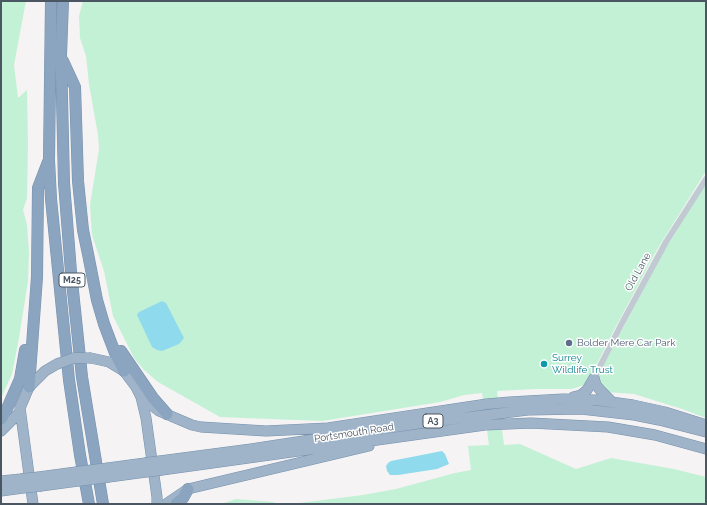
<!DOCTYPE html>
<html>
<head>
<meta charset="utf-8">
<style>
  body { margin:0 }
  #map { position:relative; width:707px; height:505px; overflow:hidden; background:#f5f3f3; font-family:Raleway,sans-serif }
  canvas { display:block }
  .frame { position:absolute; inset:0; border:2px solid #4a5661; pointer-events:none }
</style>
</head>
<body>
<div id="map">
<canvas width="707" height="505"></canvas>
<div class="frame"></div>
</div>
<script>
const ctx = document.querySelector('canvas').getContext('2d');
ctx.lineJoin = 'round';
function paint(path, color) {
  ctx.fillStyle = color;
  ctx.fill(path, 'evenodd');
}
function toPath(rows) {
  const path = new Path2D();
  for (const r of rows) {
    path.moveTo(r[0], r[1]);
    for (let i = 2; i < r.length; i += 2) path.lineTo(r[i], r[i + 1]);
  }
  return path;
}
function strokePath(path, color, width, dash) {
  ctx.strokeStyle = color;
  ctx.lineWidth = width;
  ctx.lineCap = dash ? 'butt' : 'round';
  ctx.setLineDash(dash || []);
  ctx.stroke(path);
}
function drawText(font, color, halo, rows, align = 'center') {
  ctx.font = font + ' Raleway,sans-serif';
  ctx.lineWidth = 3;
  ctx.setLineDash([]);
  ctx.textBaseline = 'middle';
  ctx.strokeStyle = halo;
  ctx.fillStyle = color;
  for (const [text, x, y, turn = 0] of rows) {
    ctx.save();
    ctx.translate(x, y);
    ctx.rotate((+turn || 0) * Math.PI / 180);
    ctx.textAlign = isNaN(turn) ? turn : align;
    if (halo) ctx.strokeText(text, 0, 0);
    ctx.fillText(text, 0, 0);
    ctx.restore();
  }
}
paint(toPath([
  [1,1,26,1,14,65,18,98,27,90,28,144,27,198,23,210,27,225,29,252,28,281,19,338,12,374,1,398],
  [83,1,706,1,706,171,658,248,614,330,591,376,584,385,572,389,535,389,497,391,504,445,520,444,576,469,611,458,674,469,706,477,706,504,291,504,363,495,396,489,455,473,471,470,468,446,489,445,482,393,464,395,440,402,322,421,220,417,158,382,144,370,134,358,113,316,104,271,92,235,90,205,99,149,98,135,89,84,86,56,80,38,79,16],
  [706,183,706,418,682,409,634,394,606,392,597,377,664,251],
  [236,499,273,502,277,504,221,504]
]), '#c3f1d5');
paint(toPath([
  [162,301,166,303,184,338,179,344,162,351,157,350,152,347,137,315,139,312],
  [442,451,445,454,449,464,437,469,398,475,390,475,387,471,386,466,388,463,391,461]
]), '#90daee');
const trunk = toPath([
  [91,358,109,362,124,371,136,387,141,397,146,418,157,497,157,504],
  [594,378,596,385,601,391,612,402],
  [141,397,159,411,192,425,201,427,266,431,328,428,487,404,510,402,563,399,596,400,633,405,665,412,706,425],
  [573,397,581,395,587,390,594,378],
  [1,431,19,413],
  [160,461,251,449,421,423,528,410,581,409,634,415,659,420,706,432],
  [108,468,145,463],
  [162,470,485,425,531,423,608,427,655,435,706,449],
  [39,477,76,472],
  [109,477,146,472],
  [1,481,21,479],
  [41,486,78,481],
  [1,491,23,488],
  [33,504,20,408,29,387,45,371,57,364],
  [166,504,188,489,369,446]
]);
const motorway = toPath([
  [51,1,49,160,51,199,69,380,80,455,89,504],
  [63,1,61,55,64,183,71,272,82,377,103,504],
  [63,61,75,87,78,181,83,230,88,254,97,300,104,324,115,353,124,371],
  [121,351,153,398,167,414],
  [29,387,37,277,38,188,48,162],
  [1,419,6,411,20,379,25,350],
  [176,504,183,498,188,489]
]);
strokePath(trunk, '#7690ad', 11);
strokePath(motorway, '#7690ad', 12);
strokePath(toPath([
  [594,378,622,323,666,242,706,179]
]), '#c1cad2', 6);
strokePath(trunk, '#9fb4c9', 10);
strokePath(motorway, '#8ba5c1', 11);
const trunkBridge = toPath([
  [57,364,74,358,91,358],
  [145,463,160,461],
  [76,472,108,468],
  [146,472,162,470],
  [21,479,39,477],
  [78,481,109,477],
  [23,488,41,486]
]);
strokePath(trunkBridge, '#7690ad', 11, []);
strokePath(trunkBridge, '#9fb4c9', 10);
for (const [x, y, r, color] of [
  [569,343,4,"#5c6f8a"],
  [544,364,4,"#0f9aa8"]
]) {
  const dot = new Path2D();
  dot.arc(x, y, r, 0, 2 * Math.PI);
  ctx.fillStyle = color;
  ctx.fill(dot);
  strokePath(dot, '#fff', 1.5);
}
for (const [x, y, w] of [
  [72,280,26],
  [433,421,20]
]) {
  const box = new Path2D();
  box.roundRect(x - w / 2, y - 7, w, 14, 3);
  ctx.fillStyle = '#fff';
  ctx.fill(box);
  strokePath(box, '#4a5661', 1);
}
drawText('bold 9px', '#4a5661', null, [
  ["M25",72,280],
  ["A3",433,421]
]);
drawText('10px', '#4a5661', '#fff', [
  ["Old Lane",638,272,-61],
  ["Portsmouth Road",354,433,-9]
]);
drawText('10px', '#4e5e75', '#fff', [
  ["Bolder Mere Car Park",577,343]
], 'left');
drawText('10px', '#0d838f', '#fff', [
  ["Surrey",552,358],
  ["Wildlife Trust",552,370]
], 'left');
</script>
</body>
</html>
